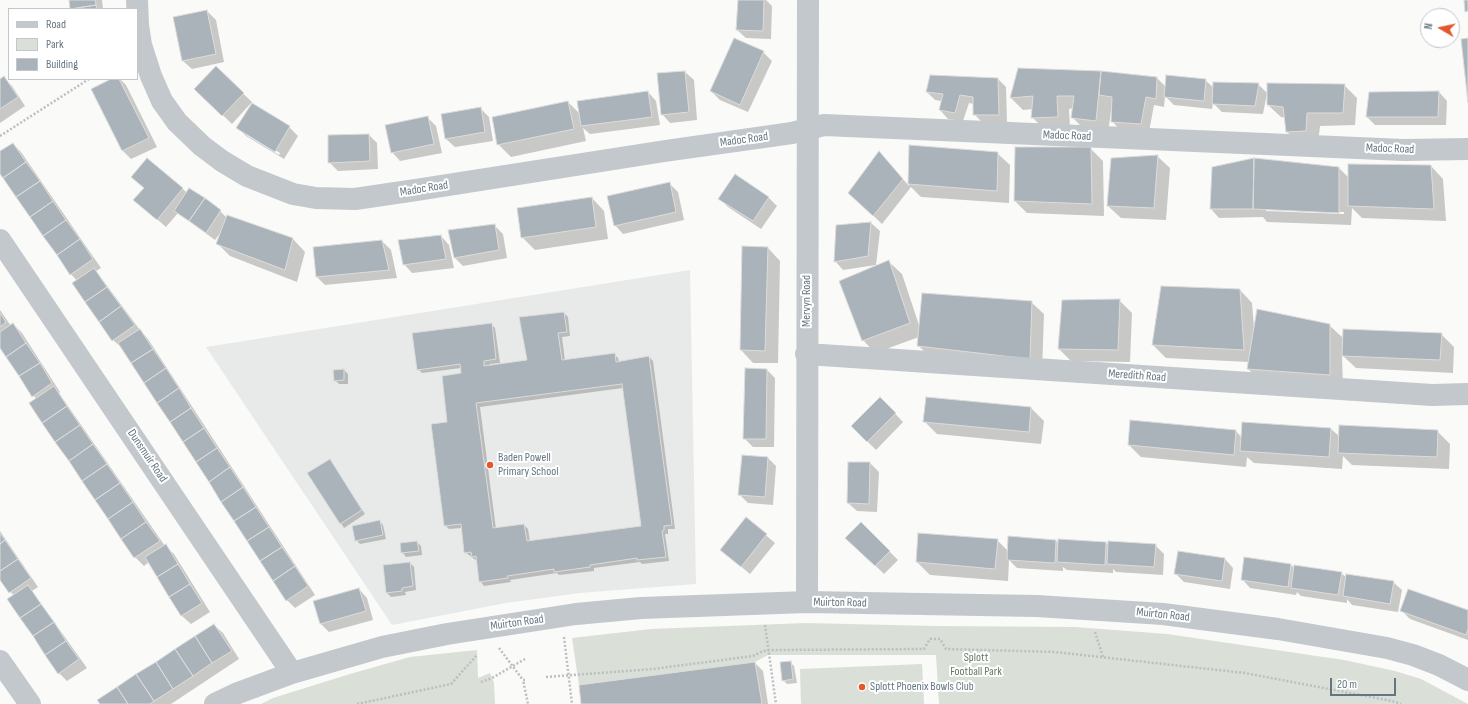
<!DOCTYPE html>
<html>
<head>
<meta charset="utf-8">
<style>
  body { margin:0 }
  #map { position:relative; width:1468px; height:704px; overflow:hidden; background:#fafaf8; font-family:"Sofia Sans Condensed",sans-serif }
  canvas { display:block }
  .legend { position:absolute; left:8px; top:8px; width:130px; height:72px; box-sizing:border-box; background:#fff; border:1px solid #c1c8cd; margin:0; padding:5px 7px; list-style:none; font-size:12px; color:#657683 }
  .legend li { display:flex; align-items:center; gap:8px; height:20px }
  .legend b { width:20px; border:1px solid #c1c8cd }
  .north { position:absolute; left:1420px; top:8px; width:40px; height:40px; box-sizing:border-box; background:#fff; border:1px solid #c1c8cd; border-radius:50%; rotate:279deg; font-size:11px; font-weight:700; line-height:16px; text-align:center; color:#657683 }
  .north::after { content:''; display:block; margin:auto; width:14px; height:18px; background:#e4572e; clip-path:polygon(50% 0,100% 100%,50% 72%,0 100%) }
  .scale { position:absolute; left:1330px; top:678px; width:66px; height:18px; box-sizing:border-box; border:2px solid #657683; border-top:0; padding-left:5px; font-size:12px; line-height:14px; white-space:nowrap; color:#657683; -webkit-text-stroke:3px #fff; paint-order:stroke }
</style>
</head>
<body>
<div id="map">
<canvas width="1468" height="704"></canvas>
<ul class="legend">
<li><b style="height:5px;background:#c3c8cc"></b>Road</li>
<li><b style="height:11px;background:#dadfd7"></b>Park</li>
<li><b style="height:11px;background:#aab3b9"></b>Building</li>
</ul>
<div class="north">N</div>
<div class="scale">20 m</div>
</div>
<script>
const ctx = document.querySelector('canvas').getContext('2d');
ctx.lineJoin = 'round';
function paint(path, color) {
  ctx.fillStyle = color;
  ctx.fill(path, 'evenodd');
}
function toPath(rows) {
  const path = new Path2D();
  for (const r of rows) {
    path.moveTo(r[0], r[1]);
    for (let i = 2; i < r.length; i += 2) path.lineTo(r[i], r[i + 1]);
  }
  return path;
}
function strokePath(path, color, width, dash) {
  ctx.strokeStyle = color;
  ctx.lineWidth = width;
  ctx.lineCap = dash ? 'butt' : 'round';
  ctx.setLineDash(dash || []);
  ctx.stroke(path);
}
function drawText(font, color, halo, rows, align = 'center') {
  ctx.font = font + ' "Sofia Sans Condensed",sans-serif';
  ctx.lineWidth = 4;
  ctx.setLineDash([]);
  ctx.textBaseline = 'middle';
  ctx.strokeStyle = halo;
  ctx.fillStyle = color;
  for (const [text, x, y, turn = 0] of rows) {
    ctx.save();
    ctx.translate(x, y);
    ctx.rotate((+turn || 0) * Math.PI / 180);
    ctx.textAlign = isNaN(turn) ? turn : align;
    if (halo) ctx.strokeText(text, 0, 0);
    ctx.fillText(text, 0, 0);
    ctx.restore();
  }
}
paint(toPath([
  [690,270,696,584,580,593,506,603,392,625,206,347]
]), '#e8e9e9');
paint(toPath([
  [805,623,935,626,1075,627,1167,634,1344,660,1395,671,1421,679,1468,704,939,704,936,655,768,655,755,662,579,685,572,638,651,629],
  [477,650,478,678,490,673,494,683,495,704,261,704,273,698,350,674,410,657],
  [922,664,924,704,801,704,800,669]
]), '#dadfd7');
paint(toPath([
  [70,0,102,0,103,9,71,9],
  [739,0,766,0,772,6,771,39,746,38,737,30],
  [207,11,216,20,224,62,192,69,183,61],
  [763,52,772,61,748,112,720,100,711,91],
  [216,68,252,102,232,124,196,89],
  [1019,69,1101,72,1157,78,1166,87,1205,80,1214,88,1258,84,1267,93,1263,114,1222,112,1213,103,1212,109,1174,105,1165,96,1164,107,1154,105,1149,132,1120,130,1112,121,1112,111,1111,111,1108,133,1085,130,1072,117,1073,108,1069,109,1070,129,1045,130,1032,117,1033,109,1023,110,1011,98],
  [685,72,694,80,697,120,670,123,662,114,658,74],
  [4,78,12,86,25,106,0,123,0,80],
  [113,79,120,79,126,85,157,147,131,159,123,151,92,89],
  [998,79,1006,87,1007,123,983,123,974,114,974,104,969,103,963,121,948,119,940,110,942,101,935,100,927,92],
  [1344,85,1357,98,1355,125,1320,126,1318,143,1300,144,1287,132,1286,118,1281,117,1268,105],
  [648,92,656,101,660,125,590,134,583,128,586,141,511,157,498,144,568,102,580,114],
  [1439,92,1447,101,1446,125,1375,125,1367,117,1370,93],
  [252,104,289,127,298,136,284,159,246,136,238,128],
  [246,133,280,153,279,155,246,135],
  [480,108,489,117,493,141,455,147,446,139],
  [428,118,436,126,442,153,400,161,392,152],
  [369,135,377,143,378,169,338,171,329,162],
  [13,144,21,152,101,268,96,271,140,330,148,339,315,595,295,608,287,600,122,348,113,340,77,281,71,274,0,172,0,153],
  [910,146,997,153,1010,165,1009,203,921,197,911,187,882,224,858,201,887,161,909,186],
  [1090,148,1103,161,1104,216,1027,213,1015,201],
  [1157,156,1170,168,1166,220,1121,218,1108,206],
  [1431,166,1443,179,1446,221,1362,218,1352,208,1351,225,1267,222,1263,217,1219,218,1211,209,1213,168,1339,168,1349,178],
  [1266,209,1344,212,1344,214,1266,211],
  [132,177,182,188,187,193,220,211,227,218,293,239,305,252,297,282,230,256,217,243,221,232,215,240,178,213,166,227,135,200,144,188],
  [669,183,678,192,684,220,623,234,615,225],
  [768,197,777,206,761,229,728,207,720,199],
  [592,198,604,211,608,239,535,250,522,237],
  [871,223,880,231,876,265,843,270,835,261,837,226],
  [495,226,503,234,507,258,463,266,455,258],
  [441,236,449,245,454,268,412,273,404,264],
  [382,241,391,250,397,278,325,285,317,277],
  [768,248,780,261,778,363,753,363,741,350],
  [889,262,902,274,920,328,1031,302,1044,314,1042,371,931,358,918,345,919,337,875,353,863,340],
  [1162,287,1240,290,1252,303,1254,328,1329,325,1342,337,1342,345,1441,334,1454,347,1453,373,1356,368,1342,355,1343,387,1261,381,1248,369,1249,362,1166,358,1153,345],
  [1119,300,1132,313,1130,362,1071,361,1059,349],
  [0,310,11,326,13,324,22,333,60,392,59,393,165,546,174,554,210,612,191,624,182,616,149,562,144,566,135,557,30,404,36,399,0,346],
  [564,313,568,317,570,336,562,337,565,361,614,354,618,358,619,362,649,357,653,361,675,529,668,529,668,534,665,534,669,561,642,564,640,562,594,568,594,571,559,575,557,573,510,580,511,582,484,586,480,581,477,561,465,552,462,528,449,529,445,525,448,422,462,374,461,368,422,373,418,369,491,324,495,328,500,363,490,364,490,366,528,361],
  [623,388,642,527,530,542,528,529,524,525,496,529,480,407],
  [344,370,348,374,348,384,339,384,335,380],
  [767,370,775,378,774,447,753,447,744,438],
  [880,398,903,422,876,450,852,426],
  [927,398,1031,408,1044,421,1041,444,937,434,924,421],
  [1243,423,1331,429,1340,437,1437,431,1450,444,1449,469,1352,465,1343,456,1342,469,1254,463,1247,457,1246,467,1141,457,1129,445,1236,431,1242,438],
  [768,458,776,466,773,505,748,503,739,494],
  [330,460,365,514,344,528,309,473],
  [849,463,870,463,879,472,877,512,857,511,848,503],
  [747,519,775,543,750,574,721,550],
  [379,521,383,525,386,539,360,544,356,540],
  [861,523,898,560,884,574,847,538],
  [0,531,38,587,32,591,87,668,67,681,59,673,14,596,0,578],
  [919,534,997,540,1008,551,1056,541,1059,544,1106,543,1109,546,1155,545,1164,554,1163,575,1116,572,1113,569,1113,573,1067,570,1063,567,1063,571,1017,568,1009,560,1008,581,930,575,917,562],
  [417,542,421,546,422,555,406,557,402,552],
  [1245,558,1291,565,1295,569,1341,573,1347,578,1393,582,1402,590,1398,612,1352,605,1347,599,1347,603,1301,596,1297,592,1296,595,1250,588,1242,579],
  [1225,559,1233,568,1230,589,1184,582,1175,573],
  [410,563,414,567,416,590,405,592,406,595,391,597,387,593],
  [359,589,367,598,373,620,329,632,321,624,314,602],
  [1401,610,1468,611,1468,640,1410,619],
  [214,625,223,633,239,659,171,704,101,704],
  [790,662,794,666,797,683,787,684,783,680],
  [755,663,763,671,768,704,582,704]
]), '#0003');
const building = toPath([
  [69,0,95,0,96,5,70,9,69,0],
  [738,0,764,0,763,31,736,30,738,0],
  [1464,0,1468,0,1468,11,1465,12,1464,0],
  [96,5,97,9,71,9,96,5],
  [207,10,216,54,182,61,173,17,207,10],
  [734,38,764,51,740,105,710,91,734,38],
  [1468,38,1468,103,1461,39,1468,38],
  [216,66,244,93,222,116,194,89,216,66],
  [1018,68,1101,71,1096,121,1071,118,1074,96,1057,96,1058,117,1031,118,1033,96,1010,98,1018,68],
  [685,71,689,112,661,115,657,73,685,71],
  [1101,71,1157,77,1156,99,1146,97,1141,124,1111,122,1112,97,1099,95,1101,71],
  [930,75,998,78,999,115,973,115,973,97,960,95,955,113,939,110,943,94,926,92,930,75],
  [1166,75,1206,79,1204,101,1164,97,1166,75],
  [4,76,18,97,0,109,0,79,4,76],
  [111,79,119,79,149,138,122,151,91,89,111,79],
  [1213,82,1259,83,1255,106,1212,104,1213,82],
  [1267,83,1345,84,1343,113,1307,113,1306,131,1286,132,1283,107,1267,105,1267,83],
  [648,91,652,117,581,126,577,101,648,91],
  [1439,91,1438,117,1366,117,1369,92,1439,91],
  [568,101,574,129,497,145,492,117,568,101],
  [252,103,290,126,275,152,236,128,252,103],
  [481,107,485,132,445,139,441,114,481,107],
  [428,116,434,144,391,153,385,125,428,116],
  [369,134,370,161,328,163,328,135,369,134],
  [13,143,26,162,3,178,0,174,0,151,13,143],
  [909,145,998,152,997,191,908,184,909,145],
  [1015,147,1091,147,1092,204,1014,201,1015,147],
  [879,151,903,179,873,216,848,193,879,151],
  [1158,155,1154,208,1107,206,1111,158,1158,155],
  [147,158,183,188,157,220,133,200,144,188,131,177,147,158],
  [1254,158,1339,167,1339,213,1253,209,1254,158],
  [1254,158,1253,209,1210,209,1212,167,1254,158],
  [26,162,40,181,16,197,3,178,26,162],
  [1348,164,1431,165,1434,209,1348,206,1348,164],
  [735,174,769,197,753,221,718,199,735,174],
  [40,181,53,201,30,217,16,197,40,181],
  [670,182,676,212,614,226,607,196,670,182],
  [189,188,205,198,189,221,174,211,189,188],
  [592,197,596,227,521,238,517,208,592,197],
  [205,198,221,210,206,233,189,221,205,198],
  [53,201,66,220,43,236,30,217,53,201],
  [227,215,293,238,285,270,216,244,227,215],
  [66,220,80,239,57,255,43,236,66,220],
  [871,222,868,256,834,262,836,225,871,222],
  [495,224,499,250,454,258,448,230,495,224],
  [441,235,446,259,403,265,398,240,441,235],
  [80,239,93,259,70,275,57,255,80,239],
  [382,240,389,270,316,277,313,247,382,240],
  [742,246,768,247,765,351,740,350,742,246],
  [889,260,910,323,862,341,839,281,889,260],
  [94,268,107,287,85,302,72,283,94,268],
  [1161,286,1240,289,1244,350,1152,345,1161,286],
  [107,287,121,306,99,322,85,302,107,287],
  [922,293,1032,301,1030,359,917,346,922,293],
  [1120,299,1118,350,1058,349,1062,300,1120,299],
  [121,306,135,325,112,341,99,322,121,306],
  [1257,309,1330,324,1330,375,1247,369,1257,309],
  [564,312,567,332,558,333,562,360,615,353,616,362,649,356,672,525,664,526,664,530,662,531,666,557,637,560,637,558,590,565,590,567,554,572,554,569,507,576,508,578,479,582,476,556,472,557,471,552,464,553,461,524,444,526,431,424,447,422,442,376,461,373,460,364,417,370,412,333,492,323,496,359,484,361,484,366,527,360,519,317,564,312],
  [622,384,641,526,527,541,524,524,493,528,476,403,622,384],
  [0,313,6,322,0,327,0,313],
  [13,323,26,343,6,357,0,348,0,332,13,323],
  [140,329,153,349,131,363,118,343,140,329],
  [1343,329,1442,333,1440,360,1342,356,1343,329],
  [26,343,40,363,19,376,6,357,26,343],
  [153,349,166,368,144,383,131,363,153,349],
  [40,363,52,383,32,397,19,376,40,363],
  [166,368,179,388,157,403,144,383,166,368],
  [745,368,767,369,766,439,743,439,745,368],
  [344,369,344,380,334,381,333,370,344,369],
  [54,386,67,406,42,423,29,403,54,386],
  [179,388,191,408,170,422,157,403,179,388],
  [880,397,896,413,867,442,851,426,880,397],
  [926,397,1031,407,1029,432,923,422,926,397],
  [67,406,80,425,55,442,42,423,67,406],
  [191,408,204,428,183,442,170,422,191,408],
  [1130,420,1236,430,1234,455,1128,445,1130,420],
  [1242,422,1331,428,1329,457,1240,451,1242,422],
  [80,425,93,444,69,461,55,442,80,425],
  [1339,425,1438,430,1437,457,1338,453,1339,425],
  [204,428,217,448,196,462,183,442,204,428],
  [93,444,107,464,82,481,69,461,93,444],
  [217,448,230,467,209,482,196,462,217,448],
  [742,455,768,457,765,497,738,495,742,455],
  [330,459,362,510,340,524,307,473,330,459],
  [848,462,870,462,869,504,847,503,848,462],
  [107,464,120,483,95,500,82,481,107,464],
  [230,467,243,487,221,502,209,482,230,467],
  [120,483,133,502,108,519,95,500,120,483],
  [243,487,256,507,234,521,221,502,243,487],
  [133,502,146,522,121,539,108,519,133,502],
  [256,507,269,527,247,541,234,521,256,507],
  [746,517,767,534,741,567,720,550,746,517],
  [380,520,383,535,355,541,352,526,380,520],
  [146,522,160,541,134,558,121,539,146,522],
  [861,522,890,551,875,566,845,538,861,522],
  [269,527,282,547,260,561,247,541,269,527],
  [0,533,5,540,0,544,0,533],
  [918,533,998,539,995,569,916,562,918,533],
  [1008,536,1056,540,1055,563,1007,560,1008,536],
  [1058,539,1106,542,1105,565,1057,562,1058,539],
  [5,540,18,559,0,571,0,544,5,540],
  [417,541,419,551,401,553,400,543,417,541],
  [1108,541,1156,544,1154,567,1107,564,1108,541],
  [166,544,178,564,157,577,145,557,166,544],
  [282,547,295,566,273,581,260,561,282,547],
  [1178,551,1225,558,1222,581,1174,574,1178,551],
  [1244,557,1291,564,1288,587,1241,580,1244,557],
  [18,559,31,578,9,593,0,580,0,571,18,559],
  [410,562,413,586,402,588,402,591,386,593,383,565,410,562],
  [178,564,190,584,169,597,157,577,178,564],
  [1294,565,1342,572,1338,595,1291,588,1294,565],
  [295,566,308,586,286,601,273,581,295,566],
  [1346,574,1394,581,1390,604,1343,596,1346,574],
  [190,584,202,603,181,616,169,597,190,584],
  [28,585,41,604,20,618,7,599,28,585],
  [359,588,366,611,320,624,313,601,359,588],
  [1408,589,1468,610,1468,629,1466,635,1400,611,1408,589],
  [41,604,54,622,33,636,20,618,41,604],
  [54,622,66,641,45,655,33,636,54,622],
  [214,624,232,651,212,663,195,636,214,624],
  [195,636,212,663,193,676,175,649,195,636],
  [66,641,79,659,58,674,45,655,66,641],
  [175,649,193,676,173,689,156,662,175,649],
  [791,661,793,679,782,681,780,662,791,661],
  [156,662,173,689,154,701,136,674,156,662],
  [755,662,762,704,581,704,579,685,755,662],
  [136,674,154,701,150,704,128,704,117,687,136,674],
  [117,687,128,704,100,704,97,700,117,687]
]);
paint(building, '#aab3b9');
strokePath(building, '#dcdcda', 1);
strokePath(toPath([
  [0,136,89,79],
  [765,625,776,704],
  [1095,632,1103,657],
  [564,637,572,704],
  [499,648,523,680],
  [546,677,653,669,753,656,763,651,773,650,924,649,930,639,940,639,946,649,1055,652,1245,673,1392,701,1401,704],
  [525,680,523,680,528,704],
  [481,682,492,678,525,659],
  [357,704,451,684,477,655]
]), '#bbbfc2', 2.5, [2, 2]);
strokePath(toPath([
  [137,0,138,25,141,45,151,76,162,101,177,122,202,146,222,161,247,176,293,194,316,198,355,199,416,190,665,151,792,133,824,125,1404,150,1468,149],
  [0,240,292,673],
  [806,354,1432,395,1468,394],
  [807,602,808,0],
  [0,661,30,704],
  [215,704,238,693,292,673,382,647,447,634,576,614,641,608,807,602,1037,606,1163,614,1278,629,1387,648,1413,655,1439,665,1468,680]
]), '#c3c8cc', 22);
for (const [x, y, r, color] of [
  [490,465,4,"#e4572e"],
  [862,687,4,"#e4572e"]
]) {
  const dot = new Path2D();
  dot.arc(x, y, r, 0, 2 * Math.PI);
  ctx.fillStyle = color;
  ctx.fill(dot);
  strokePath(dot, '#fff', 1.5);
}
drawText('12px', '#657683', '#fff', [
  ["Madoc Road",1067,136,2],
  ["Madoc Road",744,140,-8],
  ["Madoc Road",1390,149,2],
  ["Madoc Road",424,189,-9],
  ["Mervyn Road",807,301,-90],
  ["Meredith Road",1137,376,4],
  ["Dunsmuir Road",147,456,56],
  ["Muirton Road",840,603,1],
  ["Muirton Road",1163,615,6],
  ["Muirton Road",517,623,-8]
]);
drawText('12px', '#657683', '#fff', [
  ["Baden Powell",498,458],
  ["Primary School",498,472],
  ["Splott Phoenix Bowls Club",870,687]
], 'left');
drawText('12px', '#687a64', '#fff', [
  ["Splott",976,658],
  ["Football Park",976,672]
]);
</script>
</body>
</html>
